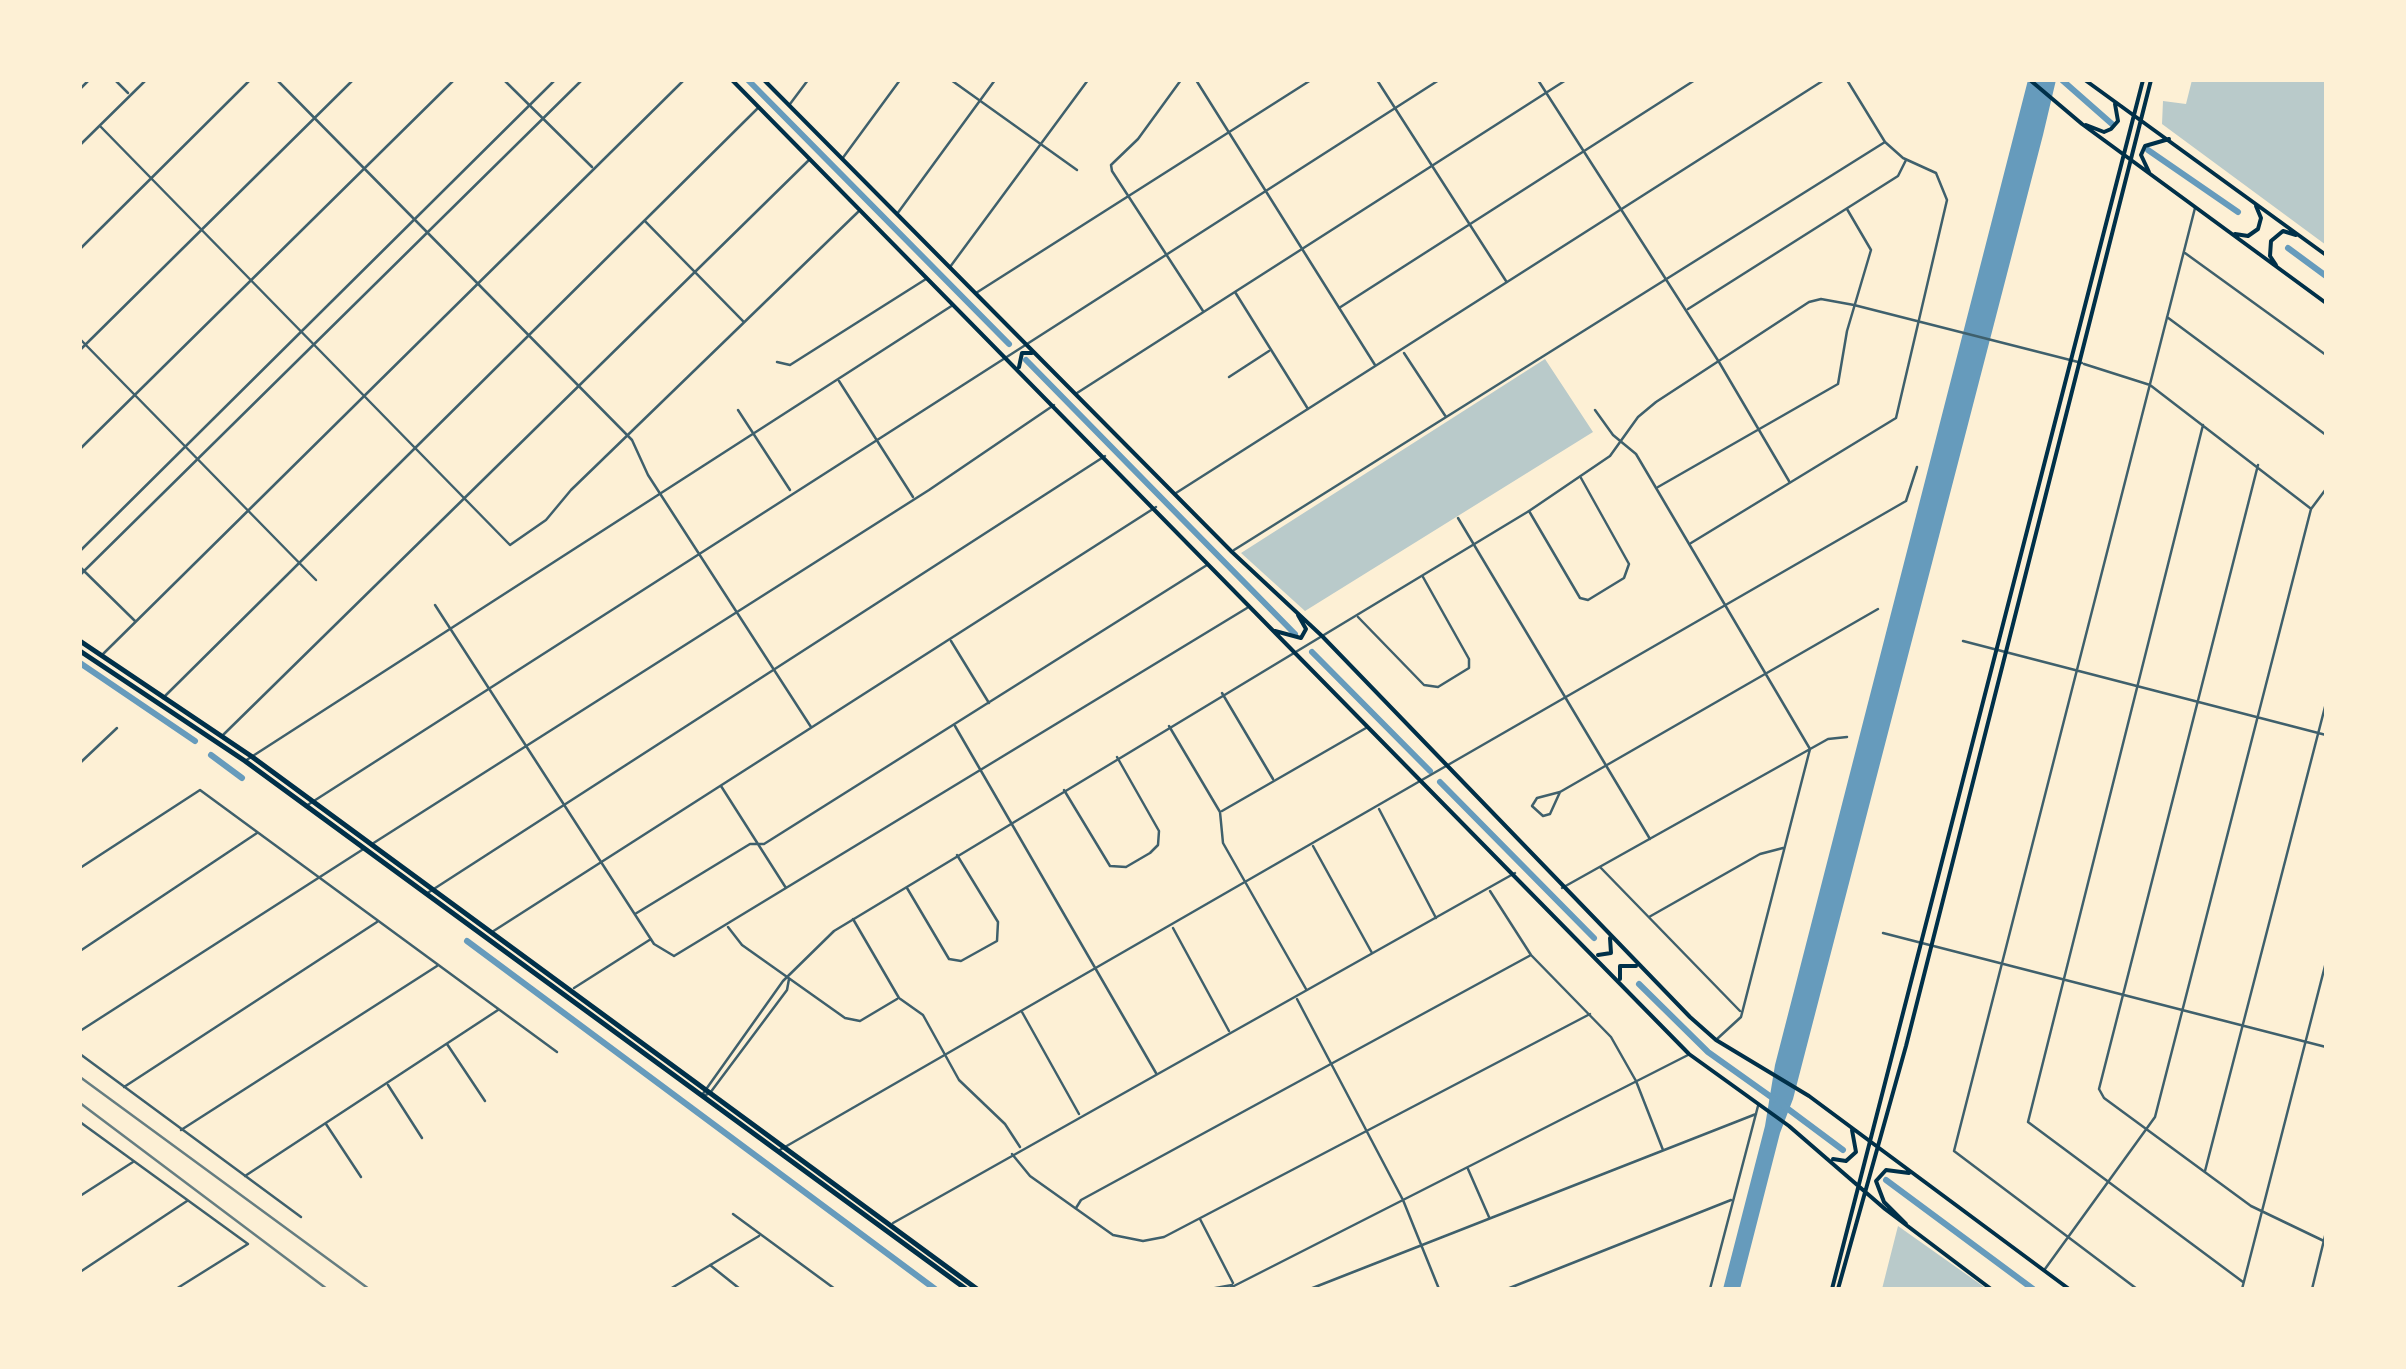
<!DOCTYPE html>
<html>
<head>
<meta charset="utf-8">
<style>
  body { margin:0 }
  #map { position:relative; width:2406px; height:1369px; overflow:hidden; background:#fdf0d5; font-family:"Fira Sans Condensed",sans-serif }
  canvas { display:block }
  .frame { position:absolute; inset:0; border:82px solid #fdf0d5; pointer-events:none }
</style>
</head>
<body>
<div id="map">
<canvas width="2406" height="1369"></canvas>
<div class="frame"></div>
</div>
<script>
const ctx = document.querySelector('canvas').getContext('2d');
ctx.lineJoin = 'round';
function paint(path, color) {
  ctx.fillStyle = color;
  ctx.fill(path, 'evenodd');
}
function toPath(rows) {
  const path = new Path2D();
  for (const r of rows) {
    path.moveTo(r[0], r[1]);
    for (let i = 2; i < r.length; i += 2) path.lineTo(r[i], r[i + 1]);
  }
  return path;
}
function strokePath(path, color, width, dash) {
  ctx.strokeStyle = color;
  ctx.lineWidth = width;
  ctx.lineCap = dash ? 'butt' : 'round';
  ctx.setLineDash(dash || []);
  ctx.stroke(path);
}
paint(toPath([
  [2192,80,2326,80,2326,245,2162,124,2163,101,2186,104],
  [1545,359,1593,432,1305,611,1241,553],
  [1898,1226,1987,1289,1882,1289]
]), '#b9caca');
paint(toPath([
  [2028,80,2056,80,2043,135,1793,1099,1780,1133,1740,1289,1723,1289,1765,1126,1775,1065]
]), '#669bbc');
strokePath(toPath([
  [748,80,1009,344],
  [2062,80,2112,124],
  [2148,150,2238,212],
  [2288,248,2326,276],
  [1026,360,1295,634],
  [1312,652,1430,771],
  [80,663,195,741],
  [211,755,242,778],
  [1440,782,1594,938],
  [467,941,935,1289],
  [1639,984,1708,1052,1774,1099],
  [1784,1106,1843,1150],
  [1886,1180,2033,1289]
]), '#669bbc', 6);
strokePath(toPath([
  [115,80,128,93],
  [277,80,632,440,648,475,811,727],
  [504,80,592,167],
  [951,80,1077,170],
  [1181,80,1138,139,1111,165,1112,171,1203,311],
  [1196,80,1375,365],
  [1377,80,1506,281],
  [1538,80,1719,362,1789,481],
  [80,89,89,80],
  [790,104,808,80],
  [100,126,510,545,546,520,571,490,858,212],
  [80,145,146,80],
  [842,159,900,80],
  [897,214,995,80],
  [645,221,744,322],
  [80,249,250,80],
  [2185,253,2326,355],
  [950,267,1088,80],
  [1235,292,1308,409],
  [976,293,1311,80],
  [1339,308,1695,80],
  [1688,309,1898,176,1906,160],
  [2167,317,2326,435],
  [80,339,316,580],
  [80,350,353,80],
  [1404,353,1446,417],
  [777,362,790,365,926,279],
  [2084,364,2150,385,2310,508],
  [1229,377,1269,351],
  [839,381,913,497],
  [1077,393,1566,80],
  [738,410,790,490],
  [1595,410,1613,435,1636,454,1810,749,1741,1017,1717,1039],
  [2203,425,2028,1122,2243,1282],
  [80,449,454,80],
  [2258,465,2099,1089,2104,1098,2251,1206,2326,1242],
  [1658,487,1838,384,1847,331,1871,250,1847,209],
  [1176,493,1824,80],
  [1529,511,1580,598,1588,600,1624,578,1629,564,1581,478],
  [1458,518,1650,839],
  [1691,543,1896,418,1947,200,1936,173,1903,158,1885,142,1847,80],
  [1234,550,1885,142],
  [80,567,135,621],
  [435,605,654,944,674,956,1247,608],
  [1358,617,1424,685,1438,687,1469,668,1469,659,1423,577],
  [951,641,989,703],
  [1963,641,2326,735],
  [102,655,684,80],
  [1222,693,1273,779],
  [163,698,758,108],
  [955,726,1156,1073],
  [1169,726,1220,812,1223,843,1306,989],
  [222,736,809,160],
  [245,761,953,305],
  [80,763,117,728],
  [721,786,786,888],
  [1064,790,1110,866,1126,867,1150,853,1158,845,1159,831,1117,757],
  [1560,792,1550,814,1543,816,1532,806,1537,798,1560,792,1878,609],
  [306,806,1439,80],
  [1379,809,1436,918],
  [1222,811,1366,728],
  [372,844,929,490,1054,405],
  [1313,846,1372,953],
  [1600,867,1740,1011],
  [80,868,200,790,557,1052],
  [907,888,949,959,961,961,997,941,998,922,957,855],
  [1562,888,1828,739,1847,737],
  [1490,891,1531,955,1611,1037,1636,1081,1663,1150],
  [426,894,1105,456],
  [635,914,750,844,764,844,1207,565],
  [1649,917,1760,854,1783,848],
  [853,919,899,998,923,1015,959,1080,1005,1124,1020,1147],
  [728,927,742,945,845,1018,860,1021,897,999],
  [1173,928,1229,1031],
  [492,932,1156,507],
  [1883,933,2326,1047],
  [80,951,257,833],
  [574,988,651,939],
  [1297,999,1403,1200,1439,1289],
  [1022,1012,1079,1114],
  [80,1031,365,848],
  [447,1044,485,1101],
  [80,1054,301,1217],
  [388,1085,422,1138],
  [124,1087,377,922],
  [80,1122,248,1244,176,1289],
  [326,1124,361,1177],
  [181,1130,437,966],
  [778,1151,1906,501,1917,467],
  [1012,1154,1030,1176,1113,1235,1143,1241,1164,1237,1590,1014],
  [1468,1169,1489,1217],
  [2205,1171,2326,703],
  [245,1176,498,1010],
  [80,1196,133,1162],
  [1076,1208,1081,1200,1531,955],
  [733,1214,835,1289],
  [1200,1219,1233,1283],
  [893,1223,1515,873],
  [710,1265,740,1289],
  [2045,1269,2155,1117,2311,509,2326,489],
  [80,1272,187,1201],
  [670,1289,759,1236],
  [1210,1289,1232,1285],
  [1228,1289,1688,1055],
  [1310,1289,1756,1114],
  [1507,1289,1731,1200],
  [1710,1289,1758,1106],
  [2137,1289,1954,1151,2195,208],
  [2242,1289,2326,962]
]), '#3f606c', 2.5);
strokePath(toPath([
  [80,551,555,80],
  [80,575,582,80],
  [702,1095,783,981,834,931,1529,511,1610,456,1638,417,1656,402,1809,302,1821,299,1854,305,2082,363],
  [703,1096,710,1093,787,990,789,979],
  [2312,1289,2326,1232]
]), '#3f606c', 2.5);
strokePath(toPath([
  [732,80,1689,1054,1789,1126,1885,1209,1991,1289],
  [764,80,1232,552,1322,636,1690,1017,1716,1040,1809,1096,2069,1289],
  [2030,80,2082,124,2326,303],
  [2085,80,2326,255],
  [2086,125,2104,132,2111,129,2118,121,2115,104],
  [2149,172,2141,155,2145,146,2169,139],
  [2235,234,2248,236,2258,229,2261,218,2256,206],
  [2276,265,2270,256,2271,241,2283,231,2296,235],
  [1019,367,1022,353,1032,353],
  [1275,631,1301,638,1306,629,1298,615],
  [1598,955,1611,953,1610,938],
  [1620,979,1620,966,1636,966],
  [1833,1159,1846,1161,1856,1152,1852,1130],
  [1906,1224,1884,1202,1876,1181,1886,1170,1909,1173],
  [1832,1289,2143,80],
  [1838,1289,1906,1046,2151,80]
]), '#003049', 4);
strokePath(toPath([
  [80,641,251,756,977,1289],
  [80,651,245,761,966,1289]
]), '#003049', 5);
strokePath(toPath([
  [80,1077,369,1289],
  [80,1103,327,1289]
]), '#657d81', 2.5);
</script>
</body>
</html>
